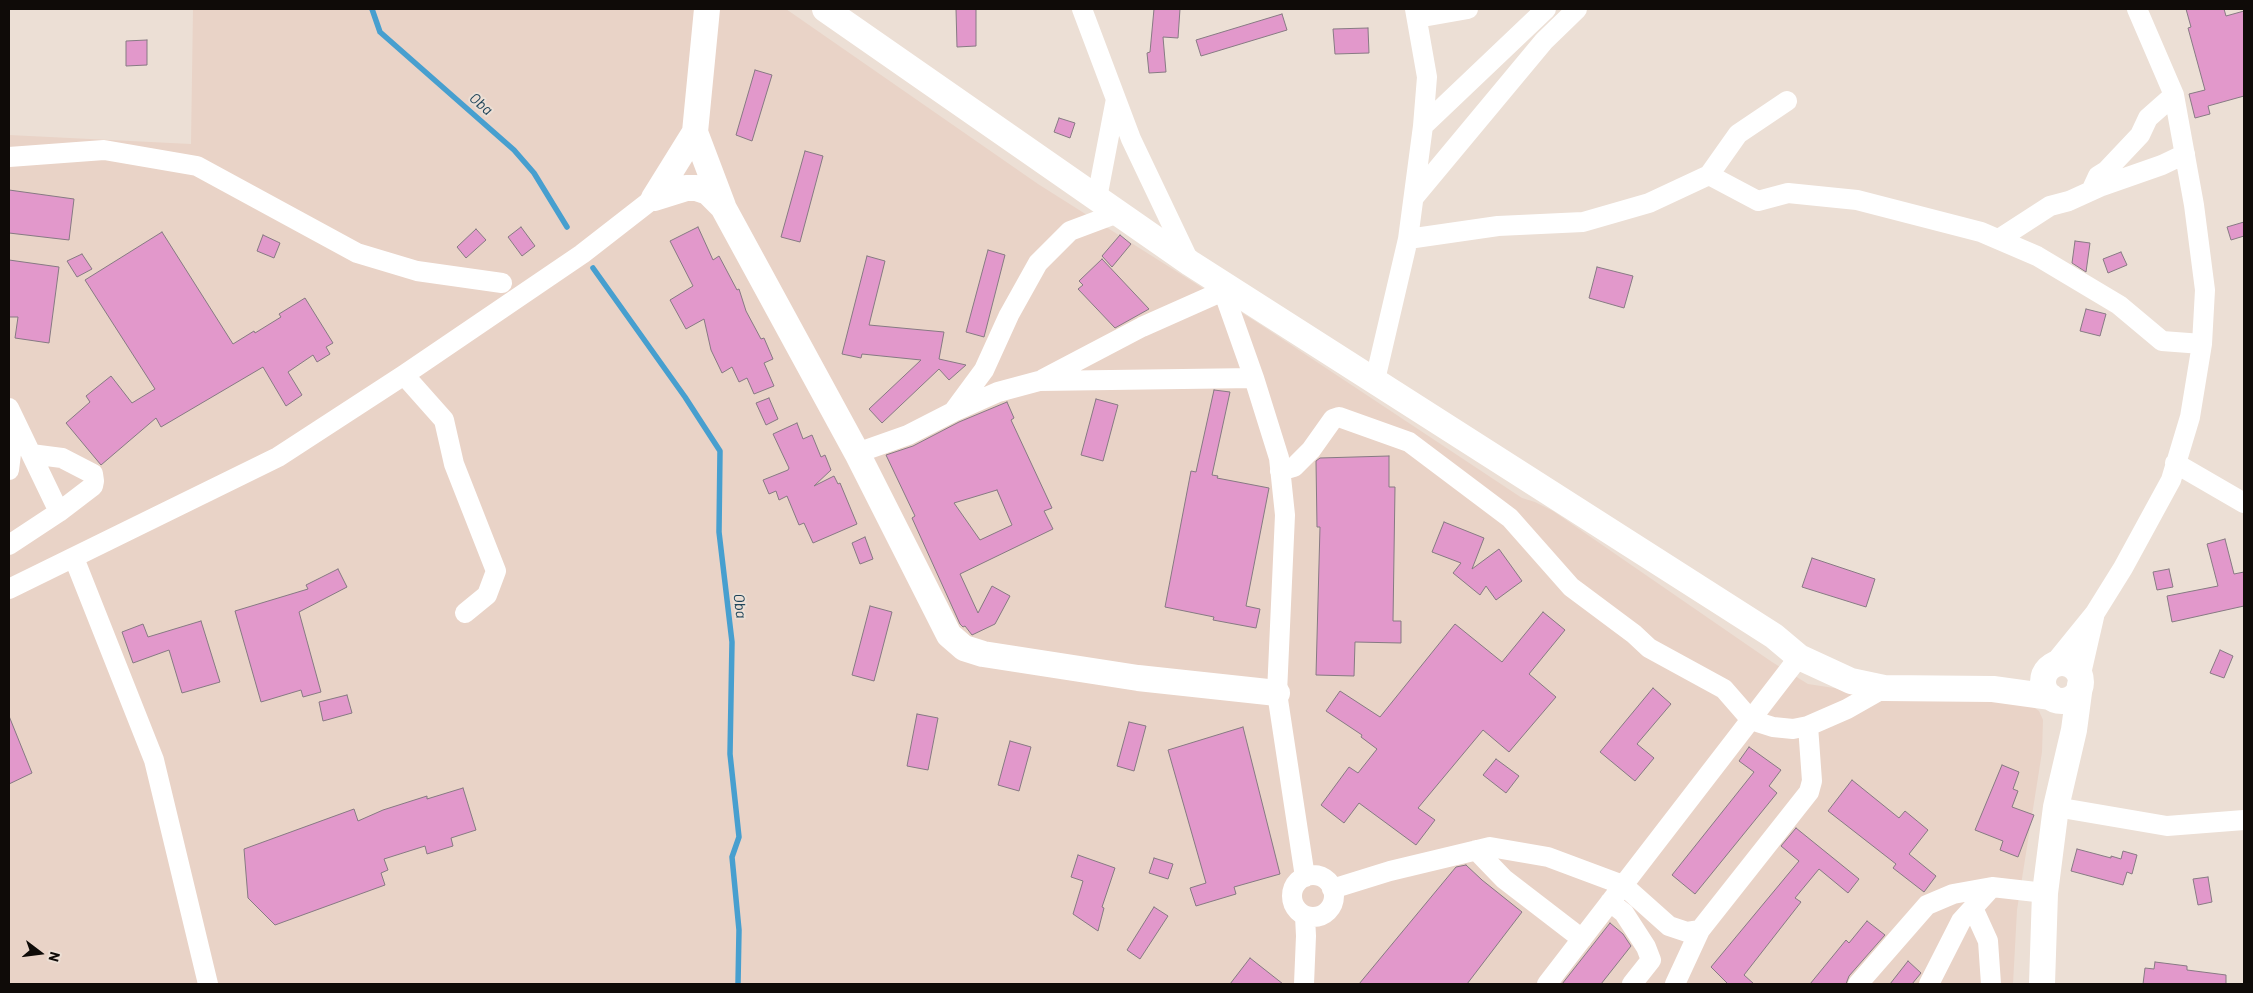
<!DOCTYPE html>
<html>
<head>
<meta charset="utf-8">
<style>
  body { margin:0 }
  #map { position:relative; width:2253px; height:993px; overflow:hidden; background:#ecdfd5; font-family:Barlow,sans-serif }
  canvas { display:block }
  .frame { position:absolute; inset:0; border:10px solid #0f0b08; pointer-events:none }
  .north { position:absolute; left:15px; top:928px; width:50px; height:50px; -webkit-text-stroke:4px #ecdfd5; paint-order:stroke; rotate:105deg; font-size:14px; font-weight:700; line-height:20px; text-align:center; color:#0f0b08 }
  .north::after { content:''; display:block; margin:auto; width:18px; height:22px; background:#0f0b08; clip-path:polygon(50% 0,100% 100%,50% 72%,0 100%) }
</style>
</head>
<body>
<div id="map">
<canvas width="2253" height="993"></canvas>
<div class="frame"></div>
<div class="north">N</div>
</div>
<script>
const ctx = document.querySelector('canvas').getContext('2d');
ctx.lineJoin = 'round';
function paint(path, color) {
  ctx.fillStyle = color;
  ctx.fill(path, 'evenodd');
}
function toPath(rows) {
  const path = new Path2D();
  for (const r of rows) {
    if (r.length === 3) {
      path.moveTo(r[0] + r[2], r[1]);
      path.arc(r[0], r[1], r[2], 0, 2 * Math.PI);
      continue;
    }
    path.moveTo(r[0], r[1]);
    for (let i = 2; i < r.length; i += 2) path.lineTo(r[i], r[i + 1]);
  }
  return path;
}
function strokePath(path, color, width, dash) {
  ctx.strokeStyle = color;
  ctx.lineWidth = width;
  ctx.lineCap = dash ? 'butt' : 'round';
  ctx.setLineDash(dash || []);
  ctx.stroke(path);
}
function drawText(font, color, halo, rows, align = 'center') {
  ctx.font = font + ' Barlow,sans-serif';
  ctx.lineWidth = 4;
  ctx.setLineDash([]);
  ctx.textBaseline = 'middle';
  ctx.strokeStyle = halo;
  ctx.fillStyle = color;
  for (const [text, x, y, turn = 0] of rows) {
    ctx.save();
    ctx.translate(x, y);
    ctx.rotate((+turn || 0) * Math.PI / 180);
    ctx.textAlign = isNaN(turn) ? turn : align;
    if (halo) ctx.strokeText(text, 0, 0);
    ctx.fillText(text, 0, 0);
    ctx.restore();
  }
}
paint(toPath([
  [193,9,786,9,1038,184,1258,323,1522,498,1535,502,1553,511,1772,662,1808,684,1905,699,1995,700,2028,703,2039,711,2043,720,2042,752,2017,910,2013,984,9,984,9,135,191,144]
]), '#e9d3c7');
strokePath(toPath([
  [372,9,380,32,514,150,534,173,567,227],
  [593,268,685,397,720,451,719,532,732,642,730,754,739,837,732,857,739,930,738,984]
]), '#479fcf', 5.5);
const building = toPath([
  [956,9,976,9,976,46,957,47,956,9],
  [1154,9,1180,9,1178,38,1163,37,1166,72,1149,73,1147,53,1150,52,1154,9],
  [2186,9,2224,9,2226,16,2244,11,2244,96,2208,106,2210,114,2195,118,2189,94,2205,90,2188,28,2191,27,2186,9],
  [1282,14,1287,30,1201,56,1196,40,1282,14],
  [1368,28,1369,53,1335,54,1333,29,1368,28],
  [147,40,147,65,126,66,126,41,147,40],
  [755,70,772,75,752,141,736,135,755,70],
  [1059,118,1075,123,1070,138,1054,132,1059,118],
  [805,151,823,156,800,242,781,237,805,151],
  [9,190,74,199,69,240,9,233,9,190],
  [2244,222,2244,236,2231,240,2227,227,2244,222],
  [521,227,535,246,522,256,508,237,521,227],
  [698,227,713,260,719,256,737,290,739,289,746,311,761,339,764,338,773,359,764,363,774,386,754,394,747,378,739,382,732,367,722,373,711,350,704,319,686,329,670,300,693,286,670,241,698,227],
  [476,229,486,240,466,258,457,247,476,229],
  [162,232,233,344,254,331,255,333,281,317,279,314,305,298,333,343,326,347,330,354,317,362,313,355,288,372,302,395,286,406,263,367,161,427,156,418,101,465,66,423,90,402,86,396,111,376,132,403,155,389,85,280,162,232],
  [263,235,280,243,274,258,257,251,263,235],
  [1120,235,1131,244,1112,267,1102,256,1120,235],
  [2075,241,2090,243,2086,272,2072,263,2075,241],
  [988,250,1005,255,984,337,966,332,988,250],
  [2121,252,2127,265,2108,273,2103,259,2121,252],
  [82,254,92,269,77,277,67,261,82,254],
  [867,256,885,261,869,325,944,332,939,359,966,365,949,380,939,369,882,423,869,409,921,360,862,354,861,358,842,354,867,256],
  [1102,259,1149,309,1115,328,1078,289,1083,285,1079,281,1102,259],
  [9,260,59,267,49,343,15,338,18,317,9,317,9,260],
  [1597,267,1633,276,1624,308,1589,298,1597,267],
  [2086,309,2106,314,2100,336,2080,331,2086,309],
  [1214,390,1230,392,1212,475,1218,476,1217,478,1269,488,1246,606,1260,609,1256,628,1213,620,1214,617,1165,607,1191,471,1196,472,1214,390],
  [769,398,778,419,766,425,756,403,769,398],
  [1096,399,1118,405,1103,461,1081,455,1096,399],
  [1007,402,1014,418,1011,420,1052,508,1044,511,1053,529,960,574,978,613,992,586,1010,596,995,624,972,635,965,626,963,627,960,624,912,518,915,516,886,455,913,446,959,422,1007,402],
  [997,490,1012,525,980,540,954,503,997,490],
  [797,423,803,439,812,435,821,457,825,455,831,470,814,486,834,476,838,484,840,483,857,524,813,543,804,523,799,525,787,496,779,500,776,491,769,494,763,480,788,470,789,468,773,434,797,423],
  [1389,456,1389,487,1395,487,1393,621,1401,621,1401,643,1355,642,1354,676,1316,675,1320,527,1317,527,1316,461,1320,458,1389,456],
  [1444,522,1484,538,1472,569,1499,549,1522,581,1496,600,1486,586,1480,595,1453,573,1461,563,1432,552,1444,522],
  [865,537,873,559,860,564,852,543,865,537],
  [2225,539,2234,574,2244,572,2244,606,2172,622,2167,596,2218,586,2207,544,2225,539],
  [1812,558,1875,579,1866,607,1802,587,1812,558],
  [338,569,347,587,299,612,321,692,303,697,301,690,261,702,235,611,308,589,306,585,338,569],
  [2169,569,2173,587,2157,590,2153,572,2169,569],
  [870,606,892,612,874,681,852,675,870,606],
  [1543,612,1565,630,1529,674,1556,697,1509,752,1483,730,1418,808,1435,820,1416,845,1359,803,1344,823,1321,805,1349,767,1358,773,1377,749,1361,737,1362,735,1326,711,1340,691,1380,717,1455,624,1502,662,1543,612],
  [201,621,220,682,182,693,169,650,133,663,122,632,143,624,148,637,201,621],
  [2220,650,2233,656,2224,678,2210,673,2220,650],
  [1653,688,1671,704,1637,744,1654,758,1635,781,1600,752,1653,688],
  [347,695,352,713,323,721,319,702,347,695],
  [917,714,938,718,928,770,907,766,917,714],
  [9,716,32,773,9,784,9,716],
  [1129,722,1146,726,1134,771,1117,766,1129,722],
  [1243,727,1280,874,1234,887,1236,894,1196,906,1190,888,1206,883,1168,750,1243,727],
  [1010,741,1031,747,1019,791,998,785,1010,741],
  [1749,747,1781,770,1769,786,1777,793,1695,894,1672,875,1754,772,1739,761,1749,747],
  [1496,759,1519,776,1506,793,1483,775,1496,759],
  [2002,765,2019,772,2013,789,2018,791,2012,807,2034,815,2018,857,2000,850,2003,841,1975,830,2002,765],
  [1852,780,1899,818,1905,811,1928,830,1909,854,1936,876,1924,892,1893,868,1896,864,1828,811,1852,780],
  [463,788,476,830,451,838,453,846,427,854,425,846,384,859,388,870,381,873,385,885,275,925,248,898,244,849,354,809,358,821,383,810,427,796,427,799,463,788],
  [1796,828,1859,879,1848,893,1819,869,1795,898,1801,902,1744,975,1754,984,1728,984,1711,967,1799,861,1781,846,1796,828],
  [2077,849,2111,858,2111,856,2121,859,2123,851,2137,855,2132,874,2127,872,2123,885,2071,871,2077,849],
  [1078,855,1115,868,1102,907,1104,908,1098,931,1073,914,1083,881,1071,877,1078,855],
  [1154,858,1173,864,1168,879,1149,873,1154,858],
  [1466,865,1482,880,1522,912,1467,984,1359,984,1456,867,1466,865],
  [2208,877,2212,902,2198,905,2193,879,2208,877],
  [1154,907,1168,916,1140,959,1127,950,1154,907],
  [1867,921,1885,935,1849,976,1846,984,1810,984,1846,940,1849,943,1867,921],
  [1610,923,1623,934,1631,946,1601,984,1562,984,1610,923],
  [1250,958,1283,984,1230,984,1250,958],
  [1908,961,1921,973,1912,984,1890,984,1908,961],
  [2155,962,2187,966,2187,970,2226,975,2226,984,2143,984,2145,968,2154,969,2155,962]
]);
paint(building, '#e298cb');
strokePath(building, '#877a83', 1);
strokePath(toPath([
  [1082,9,1131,139,1190,263],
  [1417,18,1468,9],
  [1423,126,1546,9],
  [9,157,104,150,197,166,357,253,417,271,502,283],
  [1709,175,1758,201,1788,193,1857,200,1981,232,2037,256,2119,305,2162,341,2202,344],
  [2092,189,2098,176,2106,171,2140,135,2148,118,2174,95],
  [1415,196,1544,41,1577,9],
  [1097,198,1116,99],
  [1408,239,1498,226,1583,222,1649,203,1709,175,1738,134,1787,101],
  [1999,239,2050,206,2069,201,2102,186,2162,165,2185,154],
  [1220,282,1254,378,1279,458,1285,515,1277,693,1305,877],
  [404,375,444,420,454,464,496,571,487,595,465,613],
  [1043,379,1142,327,1223,291],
  [1375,380,1408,239,1423,126,1427,77,1415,9],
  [9,408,59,512,93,486,94,481,93,474,62,458,31,454],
  [955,411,998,392,1039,381,1254,378],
  [857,453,908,435,953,412,984,370,1009,315,1038,263,1070,231,1118,213],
  [2175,463,2244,503],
  [9,470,15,421],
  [1280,471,1294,467,1311,450,1333,419,1339,417,1409,442,1510,518,1571,587,1634,634,1649,648,1724,689,1751,720,1773,727,1793,729,1808,726,1847,709,1884,688],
  [9,545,59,512],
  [74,558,154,760,208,984],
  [9,589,278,457,404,375,582,254,654,198],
  [2052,666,2095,613,2123,568,2171,480,2190,417,2202,344,2205,290,2194,205,2174,95,2137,9],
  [2080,678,2094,617],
  [2056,807,2167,826,2244,820],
  [1476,850,1504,879,1582,939],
  [1313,896,21],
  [1332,889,1390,871,1490,847,1548,857,1623,885,1669,926,1687,932,1700,930],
  [1610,902,1624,913,1646,947,1651,960,1632,984],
  [1973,908,1988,941,1991,984],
  [1304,984,1306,936,1305,916],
  [1547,984,1799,657],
  [1675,984,1700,930,1809,792,1812,781,1808,726],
  [1858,984,1927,905,1953,894,1992,887,2045,893],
  [1929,984,1961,921,1992,887]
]), '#fff', 20);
strokePath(toPath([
  [825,9,1190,263,1774,636,1799,657,1851,681,1884,688,1993,689,2051,697],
  [695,132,723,206],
  [654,198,686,188,696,188,708,192,723,207,857,453,949,635,964,648,983,654,1138,678,1277,693],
  [654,198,695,132,707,9],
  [2062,682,19],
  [2042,984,2045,893,2056,807,2074,730,2080,685]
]), '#fff', 26);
drawText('italic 15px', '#1f4459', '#ecdfd5', [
  ["Oba",481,104,41],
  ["Oba",740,606,83]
]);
</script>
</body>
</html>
